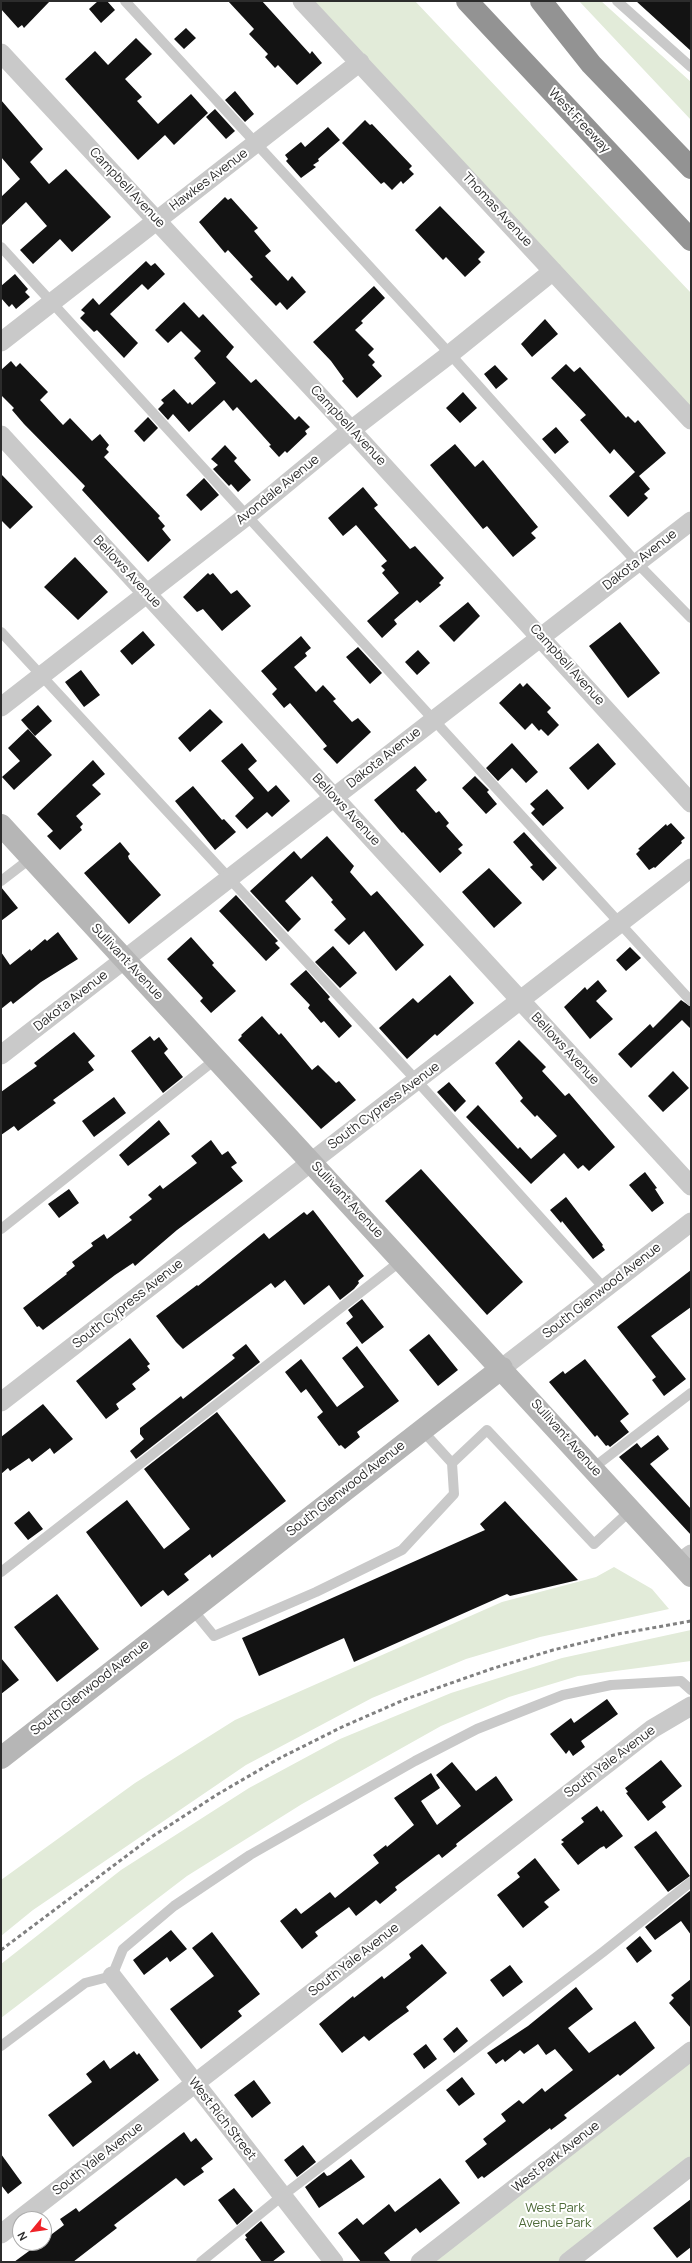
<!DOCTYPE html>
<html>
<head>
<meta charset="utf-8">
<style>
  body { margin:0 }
  #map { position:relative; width:692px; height:2263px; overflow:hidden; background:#fff; font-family:Manrope,sans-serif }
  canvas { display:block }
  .frame { position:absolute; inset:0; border:2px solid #2c2c2c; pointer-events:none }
  .north { position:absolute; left:12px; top:2211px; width:40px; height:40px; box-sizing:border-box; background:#fff; border:1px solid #ababab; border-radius:50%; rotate:241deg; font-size:11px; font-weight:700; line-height:16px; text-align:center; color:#2c2c2c }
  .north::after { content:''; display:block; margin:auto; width:14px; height:18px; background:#ef2328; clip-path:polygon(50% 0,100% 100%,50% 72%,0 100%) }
</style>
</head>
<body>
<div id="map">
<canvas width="692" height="2263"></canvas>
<div class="frame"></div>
<div class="north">N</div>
</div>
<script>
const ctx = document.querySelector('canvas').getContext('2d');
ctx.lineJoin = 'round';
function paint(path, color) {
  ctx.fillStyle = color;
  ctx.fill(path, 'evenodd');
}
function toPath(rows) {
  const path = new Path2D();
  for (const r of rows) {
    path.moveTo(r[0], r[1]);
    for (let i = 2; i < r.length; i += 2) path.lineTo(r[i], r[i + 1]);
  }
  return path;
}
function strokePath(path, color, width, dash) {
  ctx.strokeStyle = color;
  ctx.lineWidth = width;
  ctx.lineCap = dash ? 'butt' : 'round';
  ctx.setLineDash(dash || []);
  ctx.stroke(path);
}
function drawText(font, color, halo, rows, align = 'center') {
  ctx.font = font + ' Manrope,sans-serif';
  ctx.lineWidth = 4;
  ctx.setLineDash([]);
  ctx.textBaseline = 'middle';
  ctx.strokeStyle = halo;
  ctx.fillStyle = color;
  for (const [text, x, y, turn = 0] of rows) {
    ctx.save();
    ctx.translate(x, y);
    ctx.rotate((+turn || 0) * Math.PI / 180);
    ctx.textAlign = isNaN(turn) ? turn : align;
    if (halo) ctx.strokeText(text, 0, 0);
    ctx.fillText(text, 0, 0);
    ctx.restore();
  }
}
paint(toPath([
  [313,1,415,1,691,293,691,408],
  [579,1,601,1,691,82,691,120],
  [614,1567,652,1589,669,1609,540,1637,466,1659,372,1698,246,1765,33,1910,1,1936,1,1880,135,1783,235,1720,502,1602,596,1577],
  [691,1630,691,1661,578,1676,509,1697,441,1726,302,1804,187,1876,1,2018,1,1964,121,1870,249,1788,340,1739,451,1693,562,1658],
  [691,2062,691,2157,557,2262,432,2262]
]), '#e2ebd9');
paint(toPath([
  [1,1,50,1,24,28,22,25,18,28,1,9],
  [98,1,107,1,115,10,101,23,89,9],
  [228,1,262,1,310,54,312,51,322,63,297,85,278,65,275,68,265,57,268,54,249,34,254,29],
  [636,1,691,1,691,51],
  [186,28,196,38,184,49,174,39],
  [136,38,152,54,125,79,142,97,137,101,158,124,191,94,208,113,174,145,165,135,138,160,65,79,95,51,108,65],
  [235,91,254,114,245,122,225,100],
  [1,100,43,149,30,162,49,184,66,169,111,217,72,252,60,239,33,264,20,250,47,226,26,202,1,226,1,197,20,179,1,157],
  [215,109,235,131,226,139,206,117],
  [365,120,370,125,372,124,412,166,409,169,414,174,403,184,401,181,392,190,384,182,381,184,342,143],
  [328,127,340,140,318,159,319,161,313,165,316,167,301,178,286,161,288,159,285,155,301,142,305,147],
  [225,197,228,200,231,198,258,228,254,231,271,251,265,256,288,281,292,276,306,292,287,310,280,302,276,306,250,279,253,277,228,250,225,253,199,222],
  [440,206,485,252,478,259,481,262,465,277,446,257,443,260,415,230],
  [146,261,151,266,155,263,165,274,148,290,142,284,110,314,138,343,124,358,97,330,94,332,80,318,85,313,81,310,93,298,99,305],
  [15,274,28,289,25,292,30,297,16,309,12,304,9,307,1,298,1,286],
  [374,286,385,298,361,321,363,323,355,330,374,349,368,355,375,362,372,365,382,376,357,398,342,381,344,379,331,361,313,342],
  [184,302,199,318,203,314,234,347,226,357,251,383,256,379,295,420,299,416,310,427,305,431,307,434,287,453,285,451,279,457,269,446,271,445,237,407,233,411,224,400,189,432,173,414,168,420,158,409,164,403,161,400,174,389,188,404,190,402,192,405,216,383,194,358,201,351,181,331,168,343,155,330],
  [545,319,558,334,532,357,521,344],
  [11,361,16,367,20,363,48,392,40,400,63,425,70,418,92,441,100,434,109,445,106,449,109,452,104,457,160,516,158,518,165,526,162,529,171,540,148,562,82,490,85,486,24,424,12,410,14,408,1,395,1,370],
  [566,364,574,372,580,367,626,418,628,416,635,423,638,420,666,453,639,476,650,489,644,494,648,498,628,517,609,496,635,472,614,449,610,454,580,420,586,415,551,378],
  [495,365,508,379,496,389,484,374],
  [463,392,477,408,460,423,446,408],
  [148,417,158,428,144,442,134,431],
  [556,427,569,442,555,454,542,439],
  [455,444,475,467,483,460,538,527,531,533,536,538,513,557,487,526,483,529,430,465],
  [225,445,237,458,234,461,251,480,238,492,231,484,229,486,213,469,218,465,211,459],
  [1,474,33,507,10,529,1,520],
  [204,478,219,495,201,511,186,495],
  [363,487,378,505,374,508,410,549,415,546,444,578,439,583,441,585,420,603,417,600,394,620,397,624,382,638,367,621,399,593,382,573,385,570,381,566,387,561,356,525,343,536,328,518],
  [75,557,108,592,78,620,44,587],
  [208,573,210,575,213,573,231,594,237,590,251,606,222,631,203,609,197,612,183,597],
  [468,602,480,616,454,642,439,626],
  [620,622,660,673,628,698,589,646],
  [143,631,155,645,132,665,120,651],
  [301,636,311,648,305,653,307,656,294,667,316,692,323,685,336,699,333,701,352,722,358,718,371,732,337,764,323,749,327,746,290,703,284,708,272,694,277,689,261,671],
  [358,647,382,673,370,684,346,657],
  [418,650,430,663,417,675,405,662],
  [81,670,100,695,84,707,65,682],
  [520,683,523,687,527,683,551,708,547,712,559,725,548,736,541,729,539,731,532,723,525,730,499,703],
  [38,705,52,721,35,736,21,720],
  [210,709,223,722,190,752,178,738],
  [28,729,52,755,14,790,2,777,20,761,8,748],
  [242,743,257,761,248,769,268,792,276,785,290,801,272,817,267,812,247,829,235,816,254,798,221,761],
  [512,743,538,772,526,783,512,768,498,781,486,768],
  [598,743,616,764,588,790,569,768],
  [93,760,105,774,92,785,101,794,76,816,83,824,80,827,82,830,60,850,47,836,53,831,37,814],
  [415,766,427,780,416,790,436,813,439,811,449,823,446,826,463,845,458,849,462,853,440,873,403,832,402,833,374,800],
  [475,776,489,790,487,792,497,804,486,814,462,788],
  [193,786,222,820,224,819,236,832,215,850,175,801],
  [547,789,564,808,543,826,531,813,535,809,530,804],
  [671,823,685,838,681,841,682,843,655,868,654,867,649,870,636,854,640,850,638,849,666,824,667,826],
  [524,832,557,868,543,881,530,867,533,865,513,842],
  [327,836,354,866,350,872,371,896,377,891,424,945,396,971,364,931,349,945,334,930,346,919,331,902,333,900,312,876,285,901,301,919,288,932,250,891,294,851,301,859],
  [120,842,130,854,128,856,129,859,161,895,129,924,84,873],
  [489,868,522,903,494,928,462,892],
  [1,887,18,908,1,921],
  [236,895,278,941,275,943,280,948,266,961,219,911],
  [58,932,78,959,41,982,13,1004,11,1001,1,1009,1,952,10,965,30,949,31,951,45,939,47,941],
  [191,937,214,963,212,965,236,991,211,1013,200,1001,203,998,167,959],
  [333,946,357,973,340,988,315,962],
  [630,947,641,958,626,971,616,960],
  [306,970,330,997,328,999,352,1026,339,1038,324,1021,321,1023,308,1008,310,1005,290,984],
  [450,975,474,1003,437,1036,435,1034,407,1059,379,1028,413,998,418,1003],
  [598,980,607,991,596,1001,613,1019,590,1039,564,1007,585,987,587,990],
  [681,1000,691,1007,691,1029,682,1020,631,1068,618,1054,650,1024,653,1028],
  [262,1016,279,1035,281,1033,312,1070,318,1065,336,1083,339,1081,356,1100,321,1129,238,1040,242,1036,241,1035],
  [74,1032,95,1056,88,1062,94,1070,53,1100,56,1103,18,1131,14,1126,1,1135,1,1092,37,1066,34,1063],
  [150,1036,154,1041,159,1037,168,1049,164,1053,183,1077,163,1093,131,1051],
  [519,1040,546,1067,542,1071,565,1096,569,1093,615,1147,589,1171,583,1165,578,1169,564,1153,531,1184,466,1117,478,1105,518,1149,520,1147,531,1159,557,1136,537,1115,535,1117,520,1101,523,1098,495,1063],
  [673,1071,689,1088,663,1112,648,1096],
  [449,1082,466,1101,455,1112,437,1092],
  [114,1097,126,1113,94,1137,82,1121],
  [159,1120,170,1134,128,1166,119,1155],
  [211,1140,222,1155,228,1151,237,1163,231,1167,243,1181,177,1230,135,1266,133,1263,115,1275,43,1330,39,1326,37,1327,23,1308,67,1274,66,1273,75,1266,72,1262,93,1246,91,1243,104,1234,107,1239,132,1220,129,1217,152,1199,148,1195,160,1185,163,1189,197,1163,191,1156],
  [421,1169,523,1282,487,1315,385,1201],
  [645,1172,657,1188,655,1189,664,1203,652,1212,629,1185],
  [69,1189,79,1203,59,1218,48,1204],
  [566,1197,603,1245,602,1246,605,1250,593,1259,562,1221,561,1223,550,1210],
  [313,1210,364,1276,358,1281,359,1283,354,1289,340,1300,329,1285,304,1305,285,1280,275,1288,271,1283,183,1349,176,1342,156,1316,197,1285,198,1286,264,1233,269,1239,304,1212,307,1215],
  [691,1270,691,1307,651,1336,686,1379,664,1396,652,1380,656,1377,617,1327],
  [362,1299,384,1327,362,1344,346,1323,353,1317,348,1310],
  [429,1334,458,1370,438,1386,409,1350],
  [130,1338,150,1364,147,1366,150,1370,132,1384,136,1389,116,1404,119,1409,106,1419,76,1381],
  [246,1344,260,1362,136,1459,130,1451,144,1439,140,1434,140,1428,181,1396,183,1399,235,1358,232,1355],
  [357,1346,399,1401,357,1432,360,1437,345,1449,341,1445,339,1446,317,1417,323,1412,306,1389,301,1393,285,1372,301,1359,337,1407,364,1387,342,1358],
  [585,1359,629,1414,620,1421,629,1432,610,1447,608,1445,606,1446,597,1435,595,1437,549,1382,563,1371,565,1374],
  [43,1404,73,1439,54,1454,50,1448,32,1462,29,1458,10,1471,8,1468,1,1474,1,1437],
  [217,1412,286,1501,212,1558,210,1554,184,1574,189,1580,168,1596,163,1590,141,1607,86,1532,127,1500,164,1549,190,1529,144,1469],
  [658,1435,669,1449,650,1464,691,1509,691,1535,619,1457,637,1443,641,1448],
  [505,1501,578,1580,510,1596,507,1594,354,1662,344,1638,259,1676,242,1638,485,1530,480,1524],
  [29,1511,43,1529,28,1540,14,1523],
  [57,1594,99,1649,57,1682,14,1627],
  [1,1658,19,1680,1,1694],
  [607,1699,618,1714,581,1741,585,1747,573,1756,569,1750,566,1754,550,1734,571,1718,574,1723],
  [661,1760,682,1786,662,1802,666,1807,648,1821,626,1793,628,1792,625,1788],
  [452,1762,476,1791,496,1776,513,1800,456,1844,457,1846,442,1858,439,1854,437,1855,395,1887,397,1890,380,1904,376,1900,356,1916,349,1907,315,1932,318,1936,302,1949,280,1921,296,1908,301,1914,330,1892,335,1898,379,1863,373,1855,386,1845,387,1847,414,1825,394,1798,431,1773,440,1788,421,1801,437,1825,461,1806,436,1775],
  [597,1806,601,1812,603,1810,623,1836,606,1849,604,1846,600,1848,578,1865,561,1844,564,1842,561,1840,584,1822,581,1818],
  [656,1831,690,1876,668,1892,634,1847],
  [535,1858,560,1890,544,1902,549,1907,523,1928,497,1895,520,1877,517,1873],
  [691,1890,691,1935,681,1921,655,1940,645,1927],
  [171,1930,187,1949,170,1962,167,1957,144,1975,133,1960],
  [212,1932,260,1994,238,2011,242,2016,201,2049,170,2009,214,1976,192,1948],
  [640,1936,652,1951,637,1963,626,1948],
  [422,1944,447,1973,406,2007,409,2011,391,2024,369,2041,364,2036,342,2053,319,2024,353,1996,354,1998,382,1976,384,1979,411,1958,409,1954],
  [510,1965,523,1982,503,1997,490,1980],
  [691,1979,691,2028,669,2003,674,1998,671,1995],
  [576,1987,593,2009,568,2028,589,2053,635,2021,655,2048,620,2076,618,2074,564,2115,567,2118,551,2130,550,2128,484,2178,482,2176,478,2179,465,2161,487,2144,483,2139,506,2121,501,2114,519,2100,523,2104,542,2088,545,2092,573,2070,555,2049,546,2055,538,2044,524,2054,520,2050,505,2062,503,2059,496,2064,487,2053,528,2026],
  [457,2027,468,2041,454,2053,443,2039],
  [426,2044,437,2059,424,2069,413,2054],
  [134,2051,137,2055,139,2053,159,2080,73,2147,48,2115,92,2082,86,2074,104,2060,110,2069],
  [462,2077,475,2094,459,2106,446,2090],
  [254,2080,271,2103,252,2118,234,2095],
  [184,2132,191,2142,196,2138,213,2159,201,2168,204,2172,184,2186,176,2178,114,2225,117,2228,73,2262,14,2262,40,2243,44,2243,44,2240,64,2225,60,2219,76,2208,79,2212],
  [303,2145,316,2162,297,2177,284,2160],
  [1,2154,22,2183,8,2194,1,2185],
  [351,2159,365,2177,319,2208,305,2187,324,2172,327,2176,330,2175],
  [440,2178,460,2203,420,2233,416,2228,384,2253,391,2262,361,2262,338,2233,357,2218,363,2225,389,2204,395,2212],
  [234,2188,253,2211,237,2225,218,2200],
  [691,2199,691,2247,677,2258,653,2228],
  [261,2221,285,2252,272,2262,262,2262,245,2239,247,2238,245,2235]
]), '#131313');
strokePath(toPath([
  [125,1,450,354,637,563,691,618],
  [617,1,691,67],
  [1,247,691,1001],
  [1,632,417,1081,604,1288],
  [1,881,31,858],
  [1,1229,216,1059],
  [452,1463,487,1430,594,1544,631,1510],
  [593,1468,691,1393],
  [1,1572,402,1260],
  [192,1609,214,1636,316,1592,402,1550,454,1494,452,1463,422,1430],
  [1,2046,85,1983,112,1976,123,1949,174,1906,250,1855,415,1761,477,1729,563,1695,611,1685,681,1681,691,1690],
  [201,2262,282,2196,603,1952,691,1882]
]), '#c9c9c9', 10);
strokePath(toPath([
  [302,1,691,420],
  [1,53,351,430,691,803],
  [1,342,360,62],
  [1,435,691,1186],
  [1,707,248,515,351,430,450,354,553,271],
  [1,1055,691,521],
  [502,1368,691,1222],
  [1,1402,691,868],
  [679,1563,691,1554],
  [112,1976,334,2262],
  [20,2219,652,1729,691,1706],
  [1,2234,20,2219],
  [420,2262,691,2051],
  [568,2262,691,2166]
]), '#c9c9c9', 19);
strokePath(toPath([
  [1,825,691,1576],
  [1,1758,502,1368]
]), '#b6b6b6', 22);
strokePath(toPath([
  [467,1,691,240],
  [541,1,591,64,691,168]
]), '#939393', 22);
strokePath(toPath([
  [1,1950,153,1836,218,1794,280,1758,342,1727,406,1699,491,1669,553,1650,618,1634,691,1621]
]), '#818181', 3, [4, 3]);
drawText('13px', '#2c2c2c', '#fff', [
  ["West Freeway",579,121,47],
  ["Hawkes Avenue",209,180,-37],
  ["Campbell Avenue",127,188,47],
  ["Thomas Avenue",497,210,47],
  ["Campbell Avenue",348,426,47],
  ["Avondale Avenue",278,490,-39],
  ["Dakota Avenue",640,560,-38],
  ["Bellows Avenue",127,572,47],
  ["Campbell Avenue",567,665,48],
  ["Dakota Avenue",384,758,-38],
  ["Bellows Avenue",346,810,47],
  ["Sullivant Avenue",127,962,47],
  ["Dakota Avenue",71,1001,-38],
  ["Bellows Avenue",565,1049,47],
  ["South Cypress Avenue",384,1106,-37],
  ["Sullivant Avenue",347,1200,47],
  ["South Glenwood Avenue",602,1291,-38],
  ["South Cypress Avenue",128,1304,-38],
  ["Sullivant Avenue",566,1438,48],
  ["South Glenwood Avenue",346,1489,-38],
  ["South Glenwood Avenue",90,1688,-38],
  ["South Yale Avenue",610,1762,-37],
  ["South Yale Avenue",354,1960,-38],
  ["West Rich Street",222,2119,52],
  ["West Park Avenue",556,2157,-38],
  ["South Yale Avenue",98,2159,-38]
]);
drawText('13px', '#4d6a38', '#fff', [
  ["West Park",555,2208],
  ["Avenue Park",555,2223]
]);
</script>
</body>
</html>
